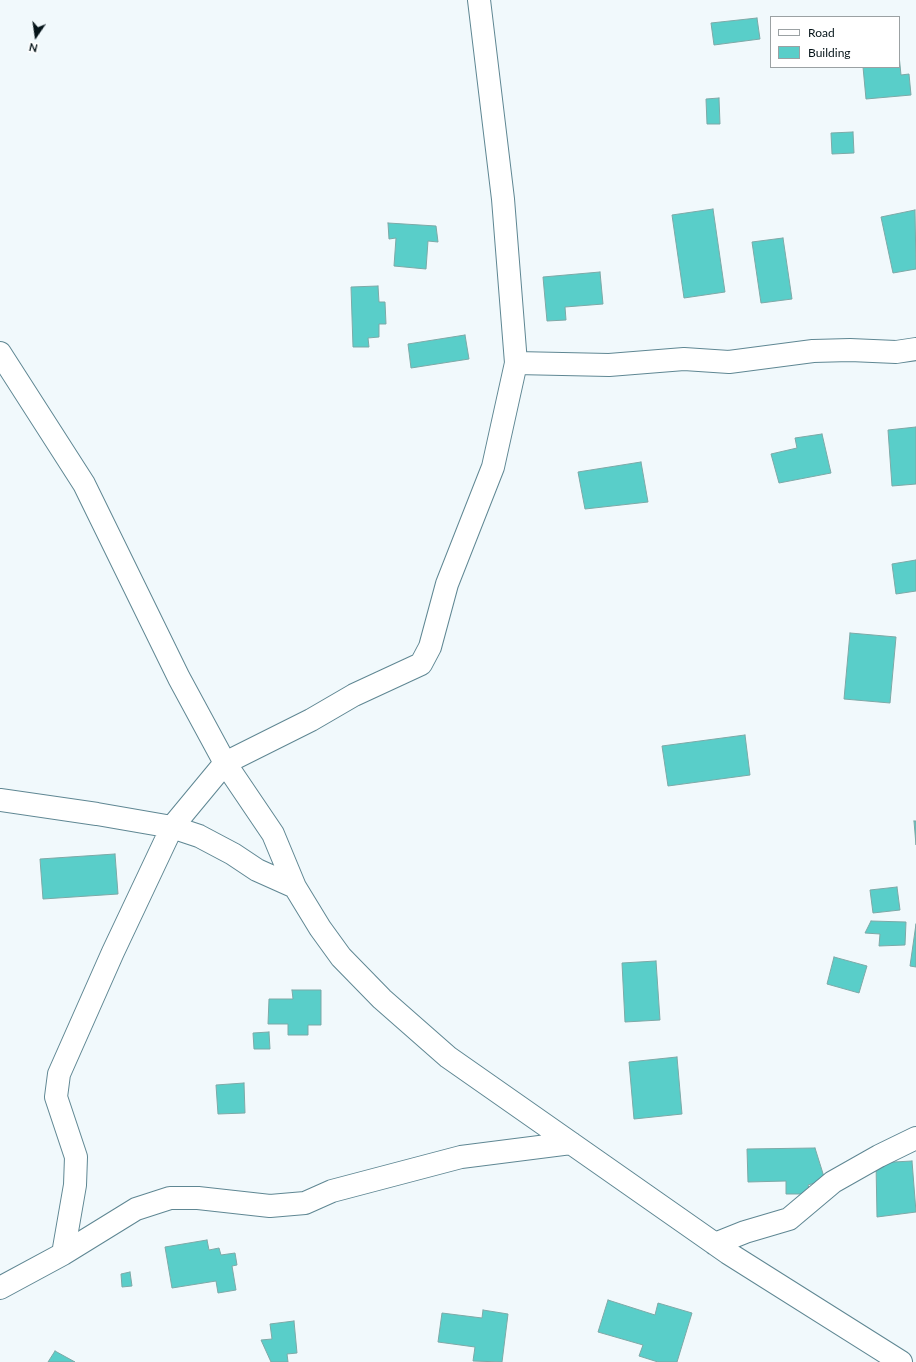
<!DOCTYPE html>
<html>
<head>
<meta charset="utf-8">
<style>
  body { margin:0 }
  #map { position:relative; width:916px; height:1362px; overflow:hidden; background:#f1f9fc; font-family:Lato,sans-serif }
  canvas { display:block }
  .legend { position:absolute; left:770px; top:16px; width:130px; height:52px; box-sizing:border-box; background:#fff; border:1px solid #9ba1a3; margin:0; padding:5px 7px; list-style:none; font-size:12px; color:#051419 }
  .legend li { display:flex; align-items:center; gap:8px; height:20px }
  .legend b { width:20px; border:1px solid #9ba1a3 }
  .north { position:absolute; left:16px; top:16px; width:40px; height:40px; -webkit-text-stroke:3px #fff; paint-order:stroke; rotate:193deg; font-size:11px; font-weight:700; line-height:16px; text-align:center; color:#051419 }
  .north::after { content:''; display:block; margin:auto; width:14px; height:18px; background:#051419; clip-path:polygon(50% 0,100% 100%,50% 72%,0 100%) }
</style>
</head>
<body>
<div id="map">
<canvas width="916" height="1362"></canvas>
<ul class="legend">
<li><b style="height:5px;background:#fff"></b>Road</li>
<li><b style="height:11px;background:#59cec9"></b>Building</li>
</ul>
<div class="north">N</div>
</div>
<script>
const ctx = document.querySelector('canvas').getContext('2d');
ctx.lineJoin = 'round';
function paint(path, color) {
  ctx.fillStyle = color;
  ctx.fill(path, 'evenodd');
}
function toPath(rows) {
  const path = new Path2D();
  for (const r of rows) {
    path.moveTo(r[0], r[1]);
    for (let i = 2; i < r.length; i += 2) path.lineTo(r[i], r[i + 1]);
  }
  return path;
}
function strokePath(path, color, width, dash) {
  ctx.strokeStyle = color;
  ctx.lineWidth = width;
  ctx.lineCap = dash ? 'butt' : 'round';
  ctx.setLineDash(dash || []);
  ctx.stroke(path);
}
const building = toPath([
  [757,18,760,39,714,45,711,23,757,18],
  [899,55,901,75,909,74,911,95,866,99,863,67,899,67,899,55],
  [719,98,720,124,707,124,706,99,719,98],
  [853,132,854,153,832,154,831,133,853,132],
  [713,209,725,292,684,298,672,215,713,209],
  [915,210,916,269,893,273,881,217,915,210],
  [388,223,436,226,438,242,428,241,426,269,394,266,396,238,389,239,388,223],
  [783,238,792,299,761,303,752,242,783,238],
  [600,272,603,304,565,307,566,320,547,321,543,277,600,272],
  [378,286,379,302,385,302,386,324,379,324,379,337,368,338,369,347,353,347,351,287,378,286],
  [465,335,469,359,411,368,408,344,465,335],
  [916,427,916,484,892,486,888,430,916,427],
  [822,434,831,473,779,483,771,454,797,448,795,438,822,434],
  [641,462,648,502,585,509,578,472,641,462],
  [916,560,916,591,896,594,892,564,916,560],
  [850,633,896,637,890,703,844,699,850,633],
  [745,735,750,775,668,786,662,746,745,735],
  [914,821,916,821,916,845,914,821],
  [115,854,118,894,43,899,40,859,115,854],
  [897,887,900,910,873,913,870,890,897,887],
  [871,921,906,922,905,945,879,946,880,934,865,933,871,921],
  [916,924,916,967,910,966,916,924],
  [834,957,867,966,859,993,827,984,834,957],
  [656,961,660,1020,625,1022,622,963,656,961],
  [292,990,321,990,321,1025,308,1025,308,1035,288,1035,288,1024,268,1024,269,999,293,999,292,990],
  [269,1032,270,1049,254,1049,253,1033,269,1032],
  [677,1057,682,1114,634,1119,629,1062,677,1057],
  [244,1083,245,1113,218,1114,216,1085,244,1083],
  [815,1148,825,1180,808,1185,811,1194,786,1194,786,1181,748,1182,747,1149,815,1148],
  [912,1161,916,1212,877,1217,876,1163,912,1161],
  [207,1240,209,1250,219,1248,221,1255,235,1253,237,1265,232,1266,236,1290,218,1293,216,1281,172,1288,165,1247,207,1240],
  [130,1272,132,1286,122,1287,121,1274,130,1272],
  [608,1300,655,1315,658,1303,692,1313,677,1362,658,1362,639,1356,643,1345,598,1332,608,1300],
  [483,1310,508,1314,502,1362,473,1361,475,1347,438,1342,442,1313,482,1318,483,1310],
  [294,1321,297,1353,287,1354,288,1362,271,1362,261,1340,272,1339,270,1324,294,1321],
  [55,1351,75,1362,48,1362,55,1351]
]);
paint(building, '#59cec9');
strokePath(building, '#7da9a7', 1);
const minor = toPath([
  [0,353,84,484,179,678,225,763,273,834,295,887],
  [516,363,609,365,684,359,729,362,813,351,850,350,896,352,916,349],
  [0,800,97,814,172,827,199,836,233,854,257,870,295,887,320,928,341,957,382,999,448,1057,728,1253,901,1362],
  [715,1244,745,1232,789,1219,833,1182,879,1156,916,1138],
  [63,1254,75,1185,76,1157,56,1097,59,1074,113,952,172,827,225,763,311,720,354,695,421,664,430,647,447,584,493,467,516,363,503,199,479,0],
  [0,1288,63,1254,136,1209,170,1198,198,1198,270,1206,305,1203,332,1191,461,1157,571,1143]
]);
strokePath(minor, '#5f8793', 24);
strokePath(minor, '#fff', 22);
</script>
</body>
</html>
